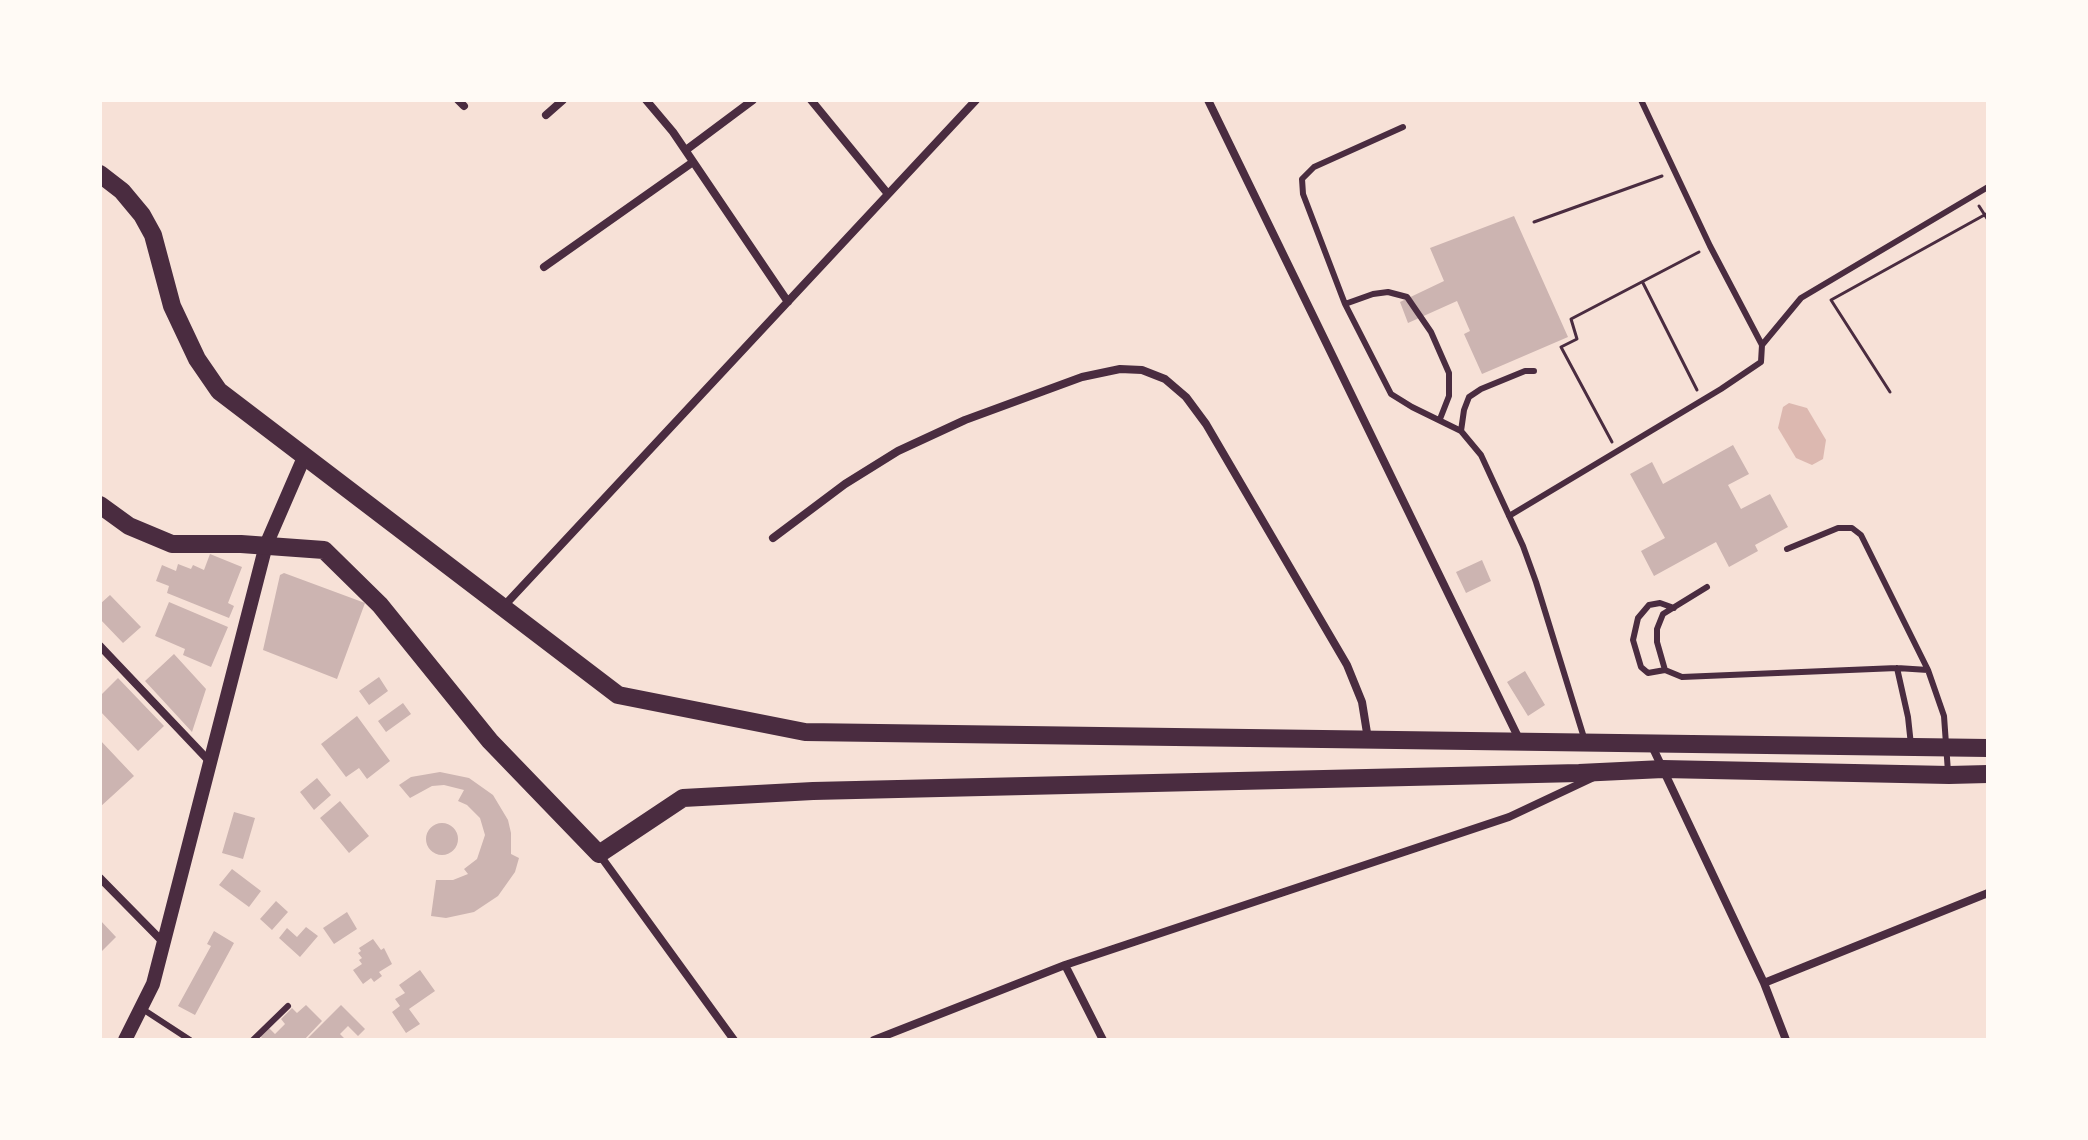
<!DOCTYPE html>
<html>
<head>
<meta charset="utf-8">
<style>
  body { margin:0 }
  #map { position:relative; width:2088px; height:1140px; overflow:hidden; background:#f7e1d7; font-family:Overpass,sans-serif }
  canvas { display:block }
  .frame { position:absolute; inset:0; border:102px solid #fffaf5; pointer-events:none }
</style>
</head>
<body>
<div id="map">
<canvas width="2088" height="1140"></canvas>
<div class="frame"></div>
</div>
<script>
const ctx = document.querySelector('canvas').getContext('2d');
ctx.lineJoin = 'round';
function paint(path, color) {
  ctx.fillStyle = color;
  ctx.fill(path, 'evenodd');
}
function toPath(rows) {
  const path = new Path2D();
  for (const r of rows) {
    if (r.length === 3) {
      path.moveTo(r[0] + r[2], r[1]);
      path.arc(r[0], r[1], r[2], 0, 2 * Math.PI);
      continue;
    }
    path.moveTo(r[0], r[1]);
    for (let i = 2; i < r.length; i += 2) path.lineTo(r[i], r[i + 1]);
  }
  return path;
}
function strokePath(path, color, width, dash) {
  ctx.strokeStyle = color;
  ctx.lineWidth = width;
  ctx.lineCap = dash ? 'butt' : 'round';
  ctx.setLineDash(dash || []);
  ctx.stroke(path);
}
paint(toPath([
  [1789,403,1807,408,1826,440,1823,459,1812,465,1796,458,1778,428,1783,407]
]), '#dcb8b0');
paint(toPath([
  [1514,216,1568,337,1482,374,1464,334,1470,331,1457,301,1408,323,1400,302,1444,281,1430,248],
  [1733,445,1749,474,1728,485,1741,509,1770,494,1788,527,1755,545,1758,551,1729,567,1716,542,1654,576,1641,551,1665,538,1630,474,1652,462,1663,484],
  [210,554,242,567,228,603,234,606,229,618,167,593,169,586,156,581,162,565,176,571,178,564,191,569,193,565,204,570],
  [1482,560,1491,581,1466,593,1456,572],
  [284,573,365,603,337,679,263,650,280,575],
  [110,595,141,627,123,643,100,619,100,604],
  [169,602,228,627,211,667,183,655,185,649,155,636],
  [174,654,206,689,192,732,145,681],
  [1525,671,1545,705,1528,716,1507,682],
  [379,677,388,691,369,705,359,691],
  [118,678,164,726,138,751,100,711,100,696],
  [403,703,411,714,386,732,378,721],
  [357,716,390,761,367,779,359,768,346,777,321,744],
  [100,740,134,776,100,807],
  [440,772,469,778,493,795,508,820,511,833,511,854,519,858,515,872,498,896,474,912,446,918,431,916,436,880,453,880,468,874,464,869,477,859,485,835,480,818,467,805,458,801,464,790,444,785,432,786,410,798,399,785,411,777],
  [317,778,331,795,314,810,300,792],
  [340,801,369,836,349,853,320,818],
  [234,812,255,818,243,859,222,853],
  [442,839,16],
  [232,869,261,891,249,907,219,885],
  [276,901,288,912,272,930,260,919],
  [347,912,357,929,334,944,323,928],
  [100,920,116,937,100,953],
  [306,927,318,936,300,957,279,938,287,928,297,937],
  [214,931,234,943,195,1015,178,1006,211,946,207,944],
  [373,939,381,950,384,948,392,964,379,972,382,976,374,982,371,978,363,984,353,970,362,964,359,960,362,958,358,953,361,951,359,948],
  [420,970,435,991,409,1009,420,1024,406,1033,392,1012,400,1006,395,999,405,993,399,985],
  [306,1005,322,1021,304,1040,264,1040,260,1036,268,1027,275,1034,285,1024,281,1019,292,1008,297,1013],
  [341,1005,365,1029,358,1036,348,1026,340,1034,346,1040,306,1040]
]), '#ccb4b1');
strokePath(toPath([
  [1979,206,1988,220],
  [1534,222,1662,176],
  [1643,283,1697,390],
  [1890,392,1831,300,1988,213],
  [1612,442,1561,347,1577,339,1571,319,1699,252]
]), '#4a2c40', 3);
strokePath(toPath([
  [1641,100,1710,246,1762,345],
  [1403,127,1314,167,1302,179,1303,194,1345,304,1391,394,1412,407,1461,431,1481,455,1523,546,1536,582,1585,741],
  [1345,304,1373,294,1388,292,1407,297,1431,332,1449,373,1449,396,1440,419],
  [1461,431,1464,410,1469,397,1481,389,1525,371,1534,371],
  [1509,516,1721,389,1761,362,1762,345,1801,298,1988,187],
  [1787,549,1838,528,1852,528,1861,535,1928,670],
  [1707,587,1663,614,1657,629,1657,642,1665,670,1682,677,1897,668,1928,670,1944,716,1948,772],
  [1897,668,1908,717,1911,745],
  [1665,670,1648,673,1641,667,1633,640,1638,618,1649,605,1660,603,1674,608],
  [141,1008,190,1040],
  [253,1040,288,1006]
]), '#4a2c40', 6);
strokePath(toPath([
  [458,100,464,106],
  [646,100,673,132,788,302],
  [811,100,888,194],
  [1208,100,1520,741],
  [546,115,563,100],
  [686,150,753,100],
  [544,267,693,162],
  [773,538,845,484,898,451,965,420,1082,377,1120,369,1142,370,1165,379,1186,397,1206,424,1347,665,1362,702,1368,739],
  [503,607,976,100],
  [100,646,211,763],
  [1651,744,1764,983,1786,1040],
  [599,854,734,1040],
  [100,878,163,942],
  [1065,965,1103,1040],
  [1764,983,1988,893],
  [874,1040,1065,965,1509,817,1594,777]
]), '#4a2c40', 8);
strokePath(toPath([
  [125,1040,153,984,266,545,305,455]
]), '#4a2c40', 14);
strokePath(toPath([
  [100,174,122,191,142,215,153,235,172,306,197,359,219,391,618,695,805,732,1988,748],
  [100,505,129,526,172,544,241,544,324,550,380,605,490,741,599,854,683,798,813,791,1579,773,1663,769,1949,775,1988,774]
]), '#4a2c40', 18);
</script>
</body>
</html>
